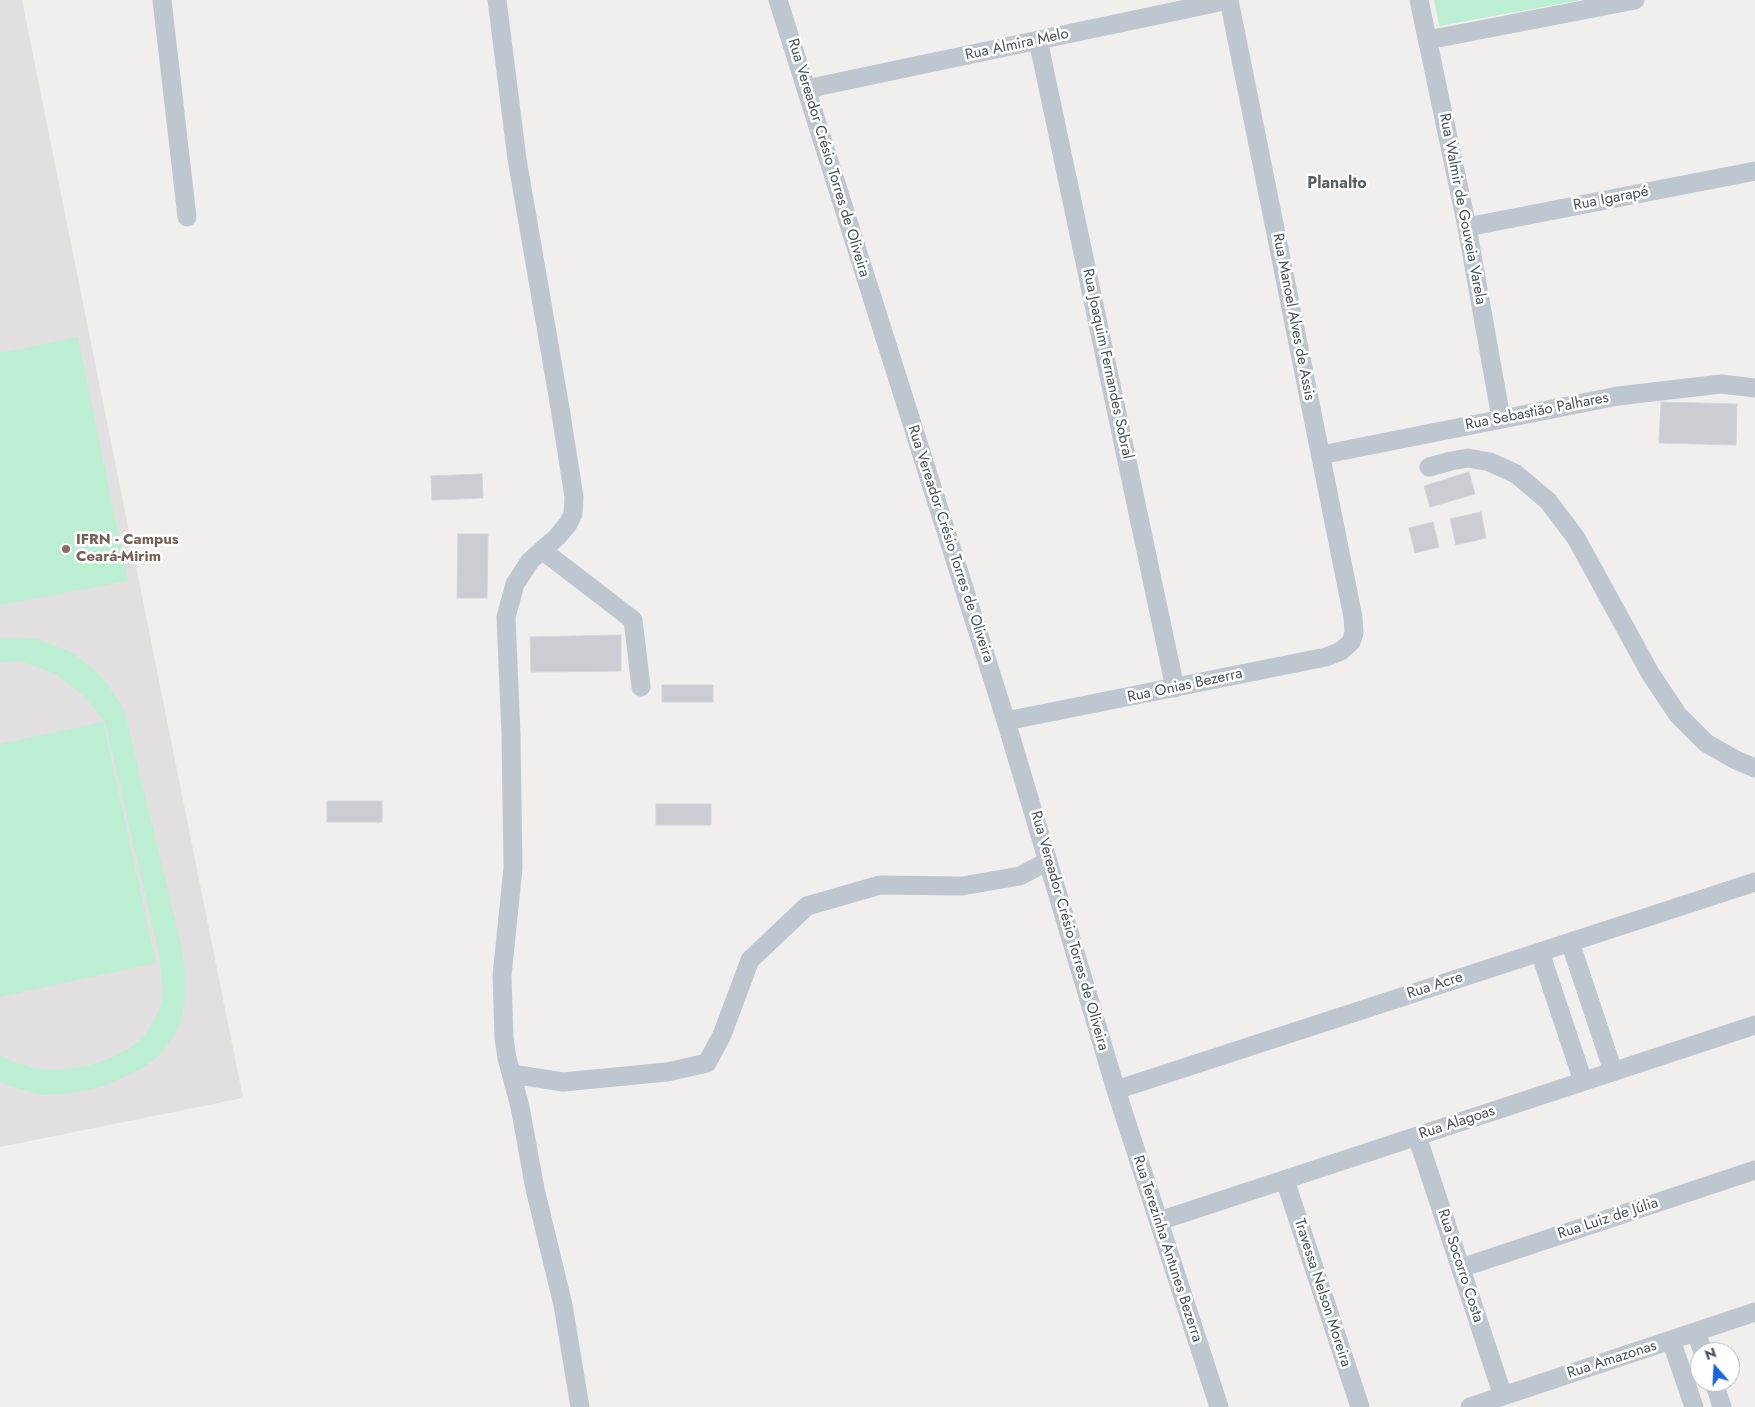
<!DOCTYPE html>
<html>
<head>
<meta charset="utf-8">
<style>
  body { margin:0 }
  #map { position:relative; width:1755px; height:1407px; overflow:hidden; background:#f1eeee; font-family:Jost,sans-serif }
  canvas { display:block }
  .north { position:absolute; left:1690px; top:1342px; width:50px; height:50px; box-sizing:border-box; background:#fff; border:1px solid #b5b9bd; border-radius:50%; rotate:341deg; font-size:14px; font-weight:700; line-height:20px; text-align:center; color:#46505b }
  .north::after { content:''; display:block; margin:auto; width:18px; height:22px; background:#1a64df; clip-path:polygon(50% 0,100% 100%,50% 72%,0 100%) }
</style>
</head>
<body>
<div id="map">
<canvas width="1755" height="1407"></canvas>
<div class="north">N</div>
</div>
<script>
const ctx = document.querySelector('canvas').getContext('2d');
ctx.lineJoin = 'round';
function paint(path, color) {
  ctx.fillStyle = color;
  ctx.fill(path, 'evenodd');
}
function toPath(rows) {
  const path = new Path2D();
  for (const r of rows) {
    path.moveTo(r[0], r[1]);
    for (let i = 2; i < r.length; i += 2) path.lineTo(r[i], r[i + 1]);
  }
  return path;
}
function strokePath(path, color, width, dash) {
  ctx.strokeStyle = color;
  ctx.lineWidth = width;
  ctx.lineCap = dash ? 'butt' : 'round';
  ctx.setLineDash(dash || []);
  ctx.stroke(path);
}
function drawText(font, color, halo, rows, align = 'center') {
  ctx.font = font + ' Jost,sans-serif';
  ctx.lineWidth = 5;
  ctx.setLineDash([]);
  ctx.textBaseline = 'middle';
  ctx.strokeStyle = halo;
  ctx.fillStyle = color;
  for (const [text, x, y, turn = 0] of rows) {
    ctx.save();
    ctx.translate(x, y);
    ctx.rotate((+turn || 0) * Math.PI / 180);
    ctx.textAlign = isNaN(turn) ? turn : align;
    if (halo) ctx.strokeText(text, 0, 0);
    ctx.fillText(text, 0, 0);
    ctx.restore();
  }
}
paint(toPath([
  [0,0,22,0,243,1098,0,1147]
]), '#e2dfe0');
paint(toPath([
  [1434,0,1581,0,1439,26],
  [78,337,128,581,0,605,0,353],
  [0,638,35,639,71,652,90,666,107,684,124,709,181,944,185,971,185,1001,180,1025,170,1042,154,1060,137,1071,102,1087,88,1090,63,1094,42,1095,9,1086,0,1081,0,1055,14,1062,36,1069,60,1070,87,1066,111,1058,128,1049,143,1038,152,1024,159,1009,163,995,159,954,105,722,85,697,56,674,20,661,0,662],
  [103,722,156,963,0,997,0,744]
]), '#bceed3');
const building = toPath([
  [1661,402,1737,404,1736,445,1659,443,1661,402],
  [1469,472,1475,494,1430,507,1424,486,1469,472],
  [482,474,483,498,432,500,431,476,482,474],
  [1481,512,1486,538,1456,545,1450,519,1481,512],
  [1433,522,1439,547,1415,553,1409,528,1433,522],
  [458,534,488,534,487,598,457,598,458,534],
  [621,635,621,671,531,672,530,637,621,635],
  [662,685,713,685,713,702,662,702,662,685],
  [327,801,382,801,382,822,327,822,327,801],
  [656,804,711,804,711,825,656,825,656,804]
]);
paint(building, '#cbcdd3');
strokePath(building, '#d2d4da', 1);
strokePath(toPath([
  [162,0,187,217],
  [497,0,517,159,560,408,574,497,573,514,568,524,557,537,530,561,515,584,506,617,511,735,513,868,502,976,504,1038,507,1058,520,1107,535,1189,563,1305,580,1407],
  [778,0,1006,721,1116,1090,1219,1407],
  [1419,0,1467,227,1501,418],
  [1038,40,1175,688],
  [1428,40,1635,0],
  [806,89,1229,0],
  [1467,227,1755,171],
  [1321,455,1618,396,1721,384,1755,388],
  [1429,467,1451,461,1468,458,1490,462,1516,474,1548,501,1576,538,1650,673,1678,715,1706,743,1736,760,1755,768],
  [542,550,633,620,641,687],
  [1006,721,1326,657,1341,651,1351,642,1354,633,1353,617,1229,0],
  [1570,942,1613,1071],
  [1540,952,1583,1081],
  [512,1074,563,1082,667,1072,707,1063,722,1035,750,960,807,906,880,885,962,886,1020,876,1048,861],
  [1116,1090,1755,882],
  [1417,1136,1503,1396],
  [1285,1180,1360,1407],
  [1159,1221,1755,1025],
  [1461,1268,1755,1170],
  [1696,1332,1703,1352],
  [1671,1340,1694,1407],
  [1714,1382,1722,1407],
  [1470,1407,1755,1312]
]), '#bec7d0', 19);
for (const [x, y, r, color] of [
  [66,549,5,"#8d6e63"]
]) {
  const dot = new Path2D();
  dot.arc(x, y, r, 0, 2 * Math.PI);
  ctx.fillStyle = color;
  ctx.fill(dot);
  strokePath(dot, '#fff', 2);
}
drawText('15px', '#46505b', '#fff', [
  ["Rua Almira Melo",1017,45,-12],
  ["Rua Vereador Crésio Torres de Oliveira",828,158,73],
  ["Rua Igarapé",1611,199,-11],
  ["Rua Walmir de Gouveia Varela",1462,209,79],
  ["Rua Manoel Alves de Assis",1293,317,79],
  ["Rua Joaquim Fernandes Sobral",1107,364,78],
  ["Rua Sebastião Palhares",1537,412,-11],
  ["Rua Vereador Crésio Torres de Oliveira",950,544,72],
  ["Rua Onias Bezerra",1185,686,-12],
  ["Rua Vereador Crésio Torres de Oliveira",1069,931,74],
  ["Rua Acre",1435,986,-18],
  ["Rua Alagoas",1457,1123,-18],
  ["Rua Luiz de Júlia",1608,1219,-18],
  ["Rua Terezinha Antunes Bezerra",1167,1249,72],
  ["Rua Socorro Costa",1460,1266,72],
  ["Travessa Nelson Moreira",1322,1293,72],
  ["Rua Amazonas",1612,1360,-18]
]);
drawText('bold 15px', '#785e54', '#fff', [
  ["IFRN - Campus",76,540],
  ["Ceará-Mirim",76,557]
], 'left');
drawText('bold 16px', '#5b5e63', '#fff', [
  ["Planalto",1337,184]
]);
</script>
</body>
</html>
